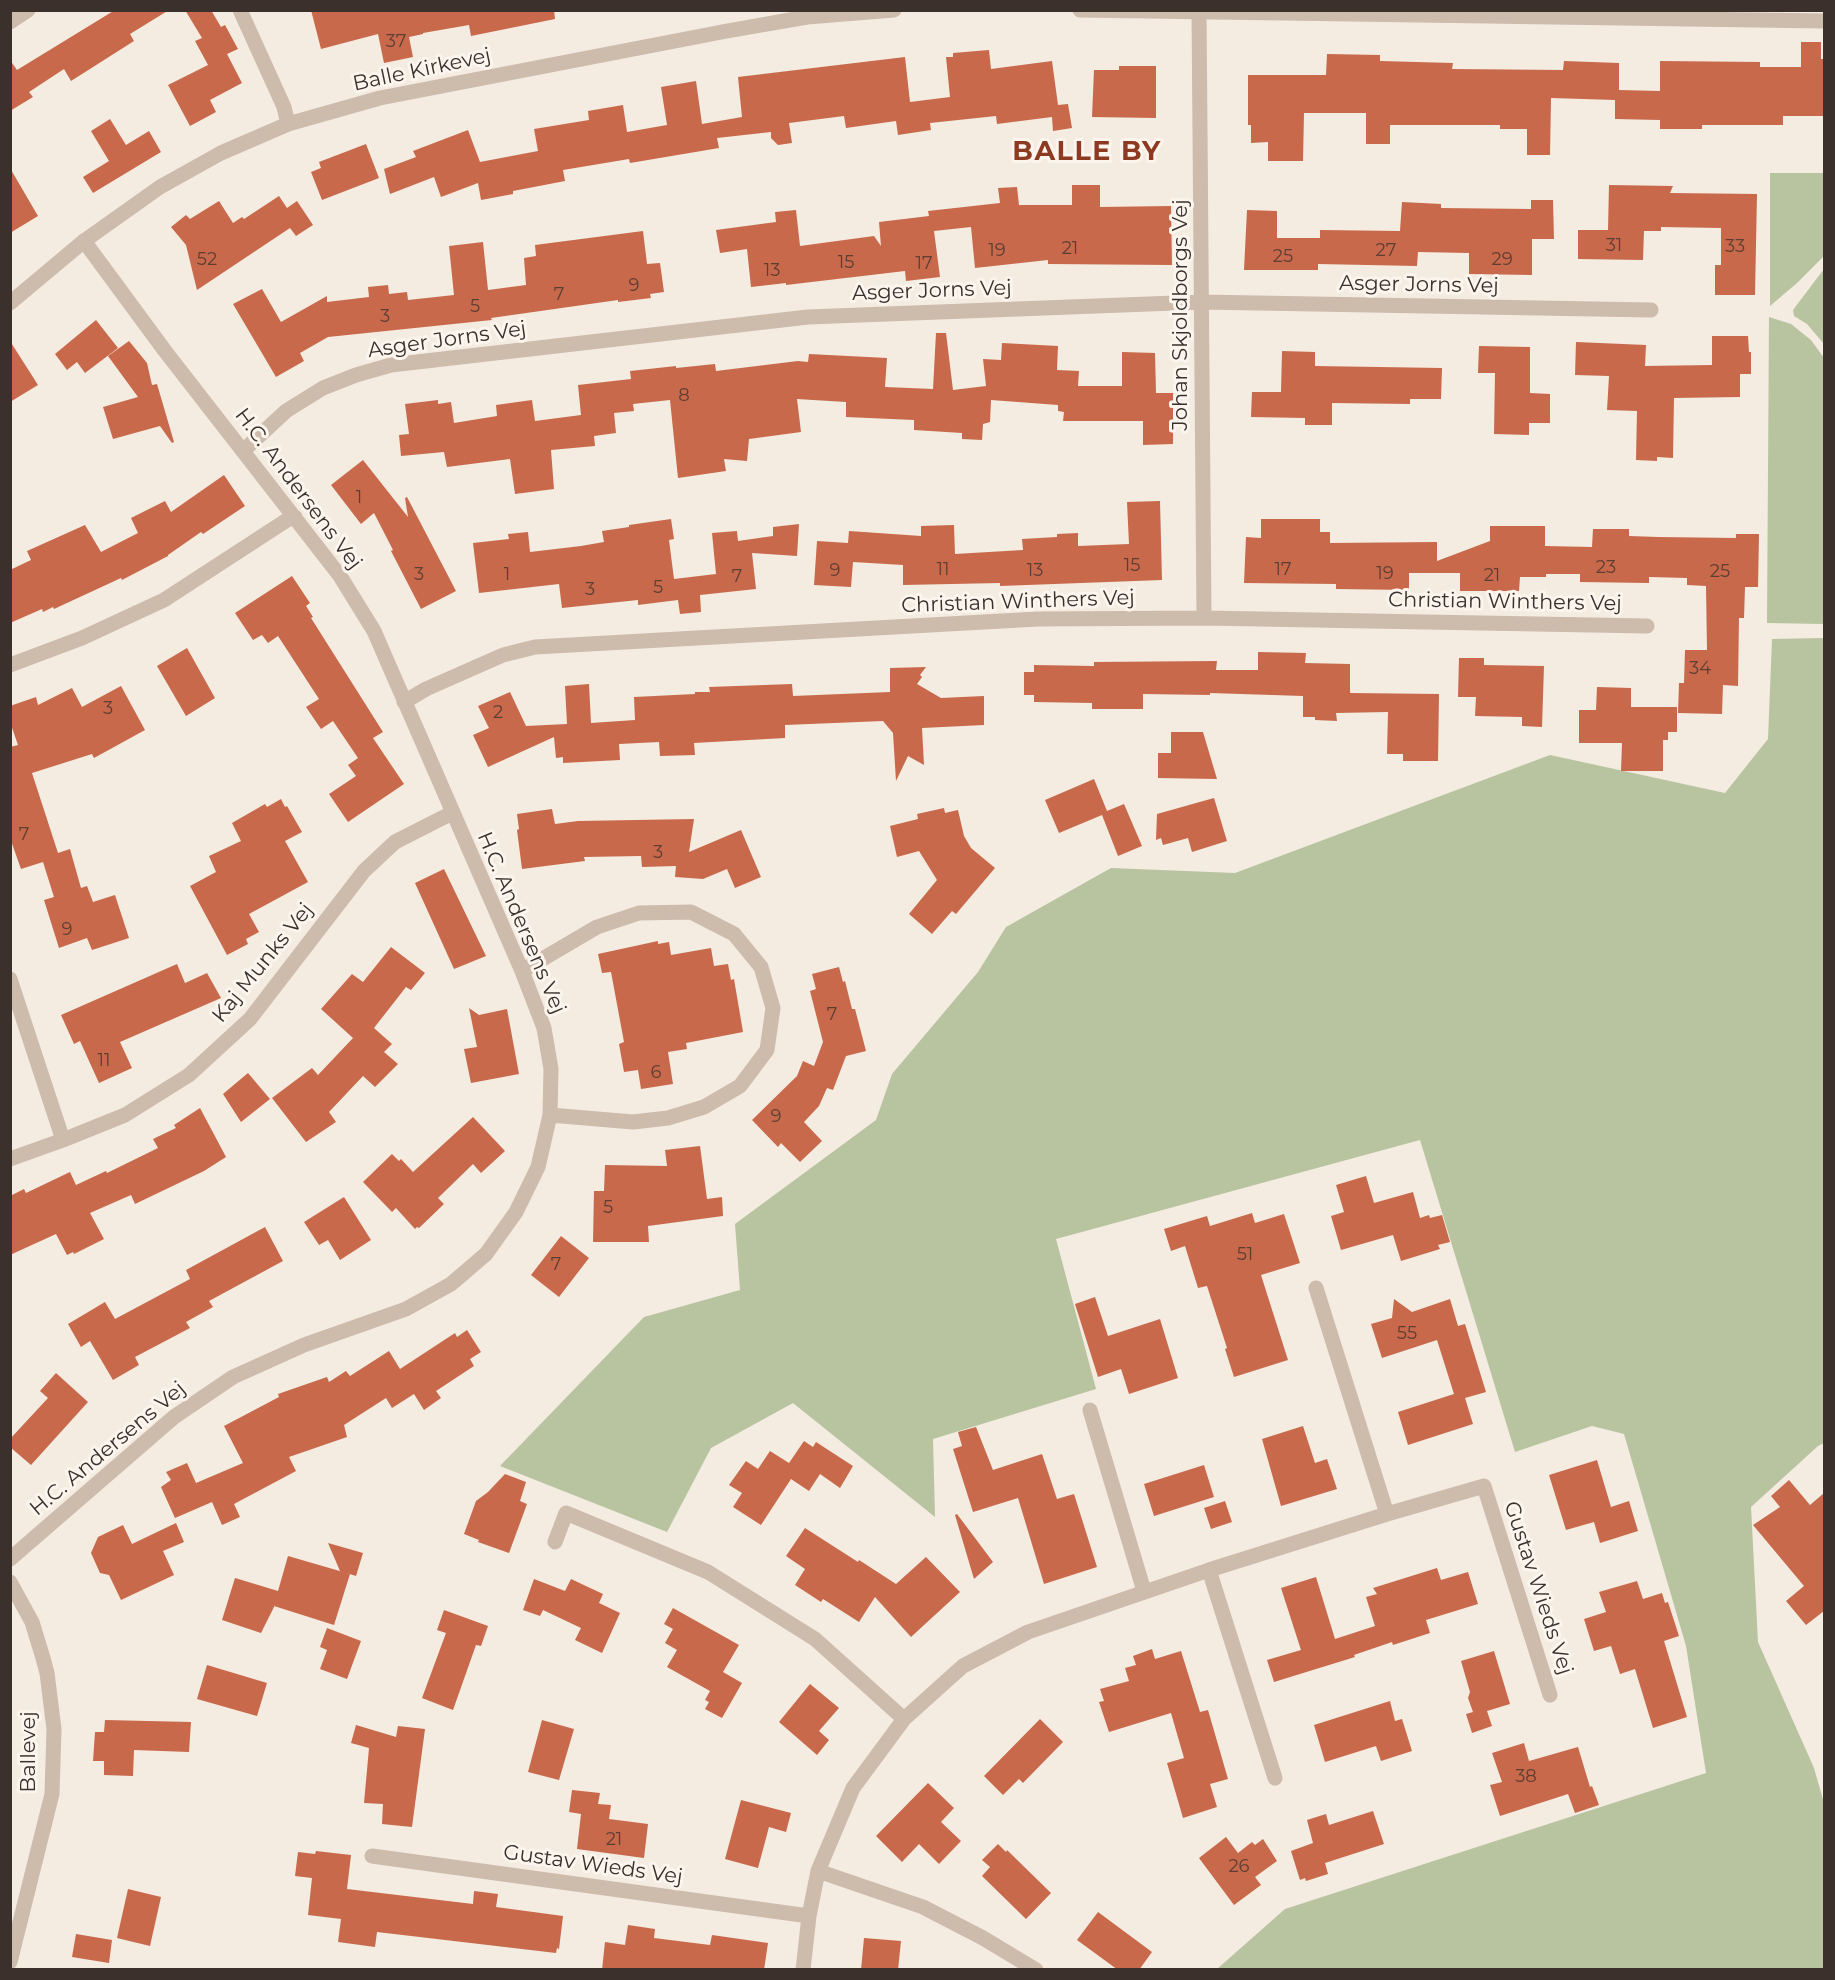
<!DOCTYPE html>
<html>
<head>
<meta charset="utf-8">
<style>
  body { margin:0 }
  #map { position:relative; width:1835px; height:1980px; overflow:hidden; background:#f4ebe1; font-family:Montserrat,sans-serif }
  canvas { display:block }
  .frame { position:absolute; inset:0; border:12px solid #3b302b; pointer-events:none }
</style>
</head>
<body>
<div id="map">
<canvas width="1835" height="1980"></canvas>
<div class="frame"></div>
</div>
<script>
const ctx = document.querySelector('canvas').getContext('2d');
ctx.lineJoin = 'round';
function paint(path, color) {
  ctx.fillStyle = color;
  ctx.fill(path, 'evenodd');
}
function toPath(rows) {
  const path = new Path2D();
  for (const r of rows) {
    path.moveTo(r[0], r[1]);
    for (let i = 2; i < r.length; i += 2) path.lineTo(r[i], r[i + 1]);
  }
  return path;
}
function strokePath(path, color, width, dash) {
  ctx.strokeStyle = color;
  ctx.lineWidth = width;
  ctx.lineCap = dash ? 'butt' : 'round';
  ctx.setLineDash(dash || []);
  ctx.stroke(path);
}
function drawText(font, color, halo, rows, align = 'center') {
  ctx.font = font + ' Montserrat,sans-serif';
  ctx.lineWidth = 6;
  ctx.setLineDash([]);
  ctx.textBaseline = 'middle';
  ctx.strokeStyle = halo;
  ctx.fillStyle = color;
  for (const [text, x, y, turn = 0] of rows) {
    ctx.save();
    ctx.translate(x, y);
    ctx.rotate((+turn || 0) * Math.PI / 180);
    ctx.textAlign = isNaN(turn) ? turn : align;
    if (halo) ctx.strokeText(text, 0, 0);
    ctx.fillText(text, 0, 0);
    ctx.restore();
  }
}
paint(toPath([
  [1770,173,1824,173,1824,256,1797,283,1770,306],
  [1824,269,1824,344,1807,324,1794,316,1793,310],
  [1769,317,1791,324,1811,340,1824,358,1824,624,1767,623],
  [1824,638,1824,1443,1818,1446,1751,1507,1758,1642,1814,1768,1824,1803,1824,1969,1217,1969,1285,1909,1706,1773,1686,1646,1624,1434,1592,1426,1515,1452,1420,1140,1056,1239,1096,1389,933,1439,935,1517,793,1403,711,1448,667,1532,500,1466,644,1317,740,1290,735,1224,876,1120,892,1074,978,972,1006,927,1111,868,1235,873,1550,755,1725,793,1768,739,1772,639]
]), '#b8c4a0');
paint(toPath([
  [115,10,169,10,130,34,134,41,71,81,64,69,29,92,33,97,10,111,10,60,17,70],
  [185,10,211,10,221,27,225,25,238,49,227,54,242,83,210,100,216,112,190,126,168,85,208,65,195,41,202,38],
  [311,10,554,10,555,19,471,36,469,25,423,33,423,34,409,37,413,57,384,63,378,34,321,49],
  [1801,42,1821,42,1821,59,1824,59,1824,116,1783,116,1783,125,1702,125,1702,129,1660,129,1660,120,1615,119,1615,100,1551,98,1550,155,1527,155,1527,129,1500,129,1500,125,1390,125,1390,144,1366,144,1366,113,1304,113,1303,161,1268,161,1268,142,1251,143,1251,125,1248,125,1248,75,1326,75,1327,54,1380,55,1380,61,1453,63,1452,69,1563,70,1564,61,1619,63,1619,90,1660,91,1660,61,1760,62,1760,67,1801,67],
  [989,50,991,69,1052,61,1058,105,1068,104,1072,128,1053,131,1052,117,997,124,996,116,930,123,931,130,898,135,896,121,846,128,844,116,789,123,792,143,778,145,771,138,771,132,717,138,719,148,630,163,629,159,563,170,565,181,513,191,513,194,481,200,478,183,441,197,434,177,390,194,384,169,416,157,413,151,468,130,480,162,538,151,534,129,589,120,588,111,623,105,627,132,667,125,661,87,696,81,702,124,742,117,738,77,905,57,910,102,950,97,946,57,953,57,953,53],
  [1119,66,1156,66,1156,118,1092,117,1094,70,1119,70],
  [110,119,126,145,149,131,161,152,93,193,83,177,109,161,91,131],
  [366,144,379,178,322,200,311,172,321,168,319,162],
  [10,168,38,216,10,233],
  [1072,185,1100,185,1100,207,1171,206,1172,265,1048,264,1048,260,975,268,971,227,934,231,940,277,906,281,905,271,786,285,786,283,751,287,747,249,720,253,716,230,776,222,775,212,796,210,800,246,874,236,881,246,879,222,929,216,928,211,1000,203,998,188,1017,187,1019,205,1072,205],
  [1609,185,1673,186,1670,193,1757,194,1755,295,1715,295,1715,265,1721,265,1721,228,1661,227,1661,231,1644,231,1643,260,1578,259,1578,230,1608,230],
  [279,196,287,208,297,201,313,225,296,236,290,228,197,290,186,245,171,227,186,215,190,219,219,201,233,223,242,217,244,219],
  [1531,200,1553,200,1554,239,1532,239,1532,275,1469,274,1469,253,1418,252,1417,266,1318,264,1318,270,1244,270,1247,210,1277,211,1277,238,1320,238,1320,230,1400,231,1402,202,1441,204,1441,208,1531,209],
  [643,231,647,264,660,263,664,292,650,294,651,298,618,302,618,300,491,318,492,320,328,337,300,353,304,361,276,377,233,304,262,289,281,322,327,296,327,302,369,297,368,287,388,285,389,294,407,292,408,300,454,295,449,246,483,242,488,290,526,285,524,258,536,256,535,245],
  [96,320,118,348,85,373,77,362,67,370,55,354],
  [936,333,946,333,953,390,986,386,983,359,1001,360,1002,343,1058,346,1057,370,1079,371,1078,386,1122,386,1122,352,1155,353,1156,393,1173,393,1173,444,1143,445,1143,421,1063,421,1064,412,1058,411,1058,405,991,400,990,422,983,424,982,440,962,439,962,433,914,430,914,420,846,417,846,402,797,399,801,432,749,439,747,461,724,459,726,471,678,478,670,400,633,404,634,411,614,413,616,433,594,436,595,446,551,450,554,489,515,494,510,459,447,467,444,452,401,456,399,435,409,434,405,404,438,400,438,404,451,402,454,423,497,416,496,405,532,400,535,421,581,415,578,385,631,379,630,371,676,366,676,368,715,364,716,371,798,361,808,362,809,354,887,358,885,387,933,389],
  [1712,336,1748,336,1749,352,1751,352,1751,374,1740,374,1740,397,1674,398,1673,458,1657,457,1657,461,1636,460,1637,411,1607,410,1609,376,1575,375,1576,342,1646,345,1645,366,1712,365],
  [10,341,38,385,10,402],
  [129,341,147,363,152,385,157,384,174,442,172,443,160,426,113,439,103,407,138,397,108,356],
  [1479,346,1530,347,1530,393,1550,394,1550,423,1529,423,1529,435,1494,434,1495,373,1478,373],
  [1282,351,1315,352,1315,366,1442,368,1441,399,1410,399,1410,404,1332,403,1332,425,1305,425,1305,418,1251,417,1252,392,1281,392],
  [363,460,408,517,405,498,407,497,456,591,421,609,391,551,393,550,374,513,361,524,331,485],
  [224,475,245,506,203,534,201,532,168,555,168,556,122,580,121,578,54,609,53,607,43,612,42,609,10,623,10,570,31,560,27,551,85,525,101,552,138,533,131,518,165,501,171,512],
  [1160,501,1162,580,1000,586,1000,583,903,585,903,565,853,562,851,587,814,585,817,541,848,543,849,531,921,536,921,526,954,525,955,554,1023,550,1022,539,1057,537,1057,534,1078,533,1078,546,1129,544,1127,502],
  [671,519,674,539,669,540,674,579,716,574,712,533,737,531,738,541,773,536,773,527,799,524,797,556,752,553,756,589,700,595,701,612,680,614,678,600,638,605,638,600,562,608,559,584,479,593,473,543,509,539,508,534,528,532,530,552,581,546,604,542,602,531,629,527,629,525],
  [1261,519,1320,519,1320,532,1330,532,1330,543,1437,542,1437,561,1490,541,1490,526,1545,526,1545,546,1592,547,1593,529,1629,529,1629,536,1658,537,1736,538,1736,534,1759,534,1758,587,1745,587,1744,618,1739,618,1738,686,1723,685,1722,714,1678,713,1679,683,1684,683,1685,650,1707,650,1706,586,1687,585,1687,578,1649,577,1649,583,1580,582,1580,574,1546,574,1546,577,1520,577,1519,591,1460,591,1460,573,1409,573,1409,590,1336,589,1336,584,1244,583,1246,537,1261,538],
  [292,576,310,603,306,606,313,617,311,618,383,732,373,738,404,784,348,822,329,794,356,776,348,765,358,758,333,721,321,729,306,707,319,699,278,636,268,643,262,635,253,640,235,613],
  [187,648,215,698,186,716,157,666],
  [1258,652,1306,653,1305,663,1350,664,1350,693,1439,694,1438,761,1403,761,1403,754,1387,754,1388,712,1336,713,1337,721,1315,720,1315,717,1303,717,1303,696,1210,693,1210,695,1143,694,1143,709,1092,709,1092,703,1034,702,1034,695,1024,695,1024,672,1034,672,1034,665,1094,666,1094,662,1217,661,1216,670,1258,670],
  [1459,658,1484,658,1484,665,1544,666,1542,727,1522,726,1522,717,1475,716,1476,697,1458,697],
  [926,667,920,675,922,677,917,684,941,698,984,696,984,725,922,728,924,765,908,756,896,781,893,733,883,721,785,725,785,738,694,743,695,755,660,756,659,742,619,744,620,760,563,763,563,757,556,758,554,737,488,767,473,735,489,728,478,706,510,692,526,726,567,724,565,686,589,684,591,723,635,720,634,697,695,694,695,692,710,692,709,687,792,684,793,696,890,692,890,668],
  [121,686,145,730,94,758,92,754,32,773,58,853,70,849,81,888,87,886,93,902,115,895,129,938,92,950,87,938,59,948,44,900,54,897,43,862,21,869,10,838,10,747,18,745,10,722,10,706,36,697,38,705,72,688,82,707],
  [1597,687,1631,688,1631,707,1677,707,1677,732,1668,732,1668,740,1663,740,1663,771,1621,771,1622,743,1579,743,1579,710,1596,710],
  [1171,732,1203,732,1217,779,1158,778,1158,753,1171,753],
  [1094,779,1107,811,1124,804,1142,846,1118,856,1102,815,1059,833,1045,800],
  [1214,798,1227,841,1192,852,1188,838,1163,845,1161,838,1156,840,1157,814],
  [281,799,285,807,287,806,302,832,285,841,308,882,249,914,259,932,246,939,248,944,227,955,190,886,216,872,209,856,241,841,232,823,265,804,267,807],
  [944,808,945,813,958,810,964,836,971,848,995,868,956,914,952,911,932,934,909,914,937,880,919,851,897,857,890,826,918,819,917,814],
  [552,809,555,824,578,821,694,819,689,852,741,830,761,877,735,888,727,869,703,879,675,877,676,866,642,867,641,856,584,857,585,861,522,869,517,830,519,829,517,814],
  [444,869,486,956,454,969,415,883],
  [658,941,658,944,669,942,671,955,711,948,714,966,728,964,731,980,734,979,743,1032,686,1043,687,1049,668,1052,673,1084,641,1089,638,1070,624,1072,619,1044,624,1042,611,972,602,973,598,954],
  [391,947,425,973,411,990,406,987,374,1028,392,1044,384,1052,398,1064,375,1087,363,1076,329,1112,336,1122,306,1142,272,1098,312,1068,318,1075,353,1038,321,1009,352,974,363,982],
  [177,964,185,983,207,973,221,998,120,1042,132,1068,99,1083,80,1041,74,1044,61,1015],
  [839,967,843,982,845,981,852,1009,855,1009,866,1051,846,1056,833,1090,827,1088,819,1106,804,1122,822,1141,800,1162,781,1143,778,1147,752,1120,797,1076,803,1061,814,1066,823,1042,810,991,816,989,812,974],
  [469,1008,479,1015,507,1009,519,1074,471,1083,464,1049,477,1047],
  [248,1073,270,1099,241,1122,223,1094],
  [200,1108,226,1157,204,1171,135,1204,131,1195,90,1213,104,1239,74,1254,73,1252,67,1255,56,1234,10,1255,10,1196,24,1189,26,1193,70,1172,76,1185,106,1171,107,1173,158,1148,153,1139,176,1128,174,1125],
  [473,1117,505,1151,481,1173,473,1164,438,1198,444,1204,419,1228,417,1227,415,1229,396,1208,392,1212,363,1182,392,1154,399,1161,401,1159,413,1172],
  [700,1146,707,1199,722,1197,723,1216,648,1226,649,1242,593,1242,594,1191,604,1191,605,1165,667,1166,665,1150],
  [1366,1176,1374,1203,1413,1192,1420,1218,1429,1215,1430,1218,1442,1215,1450,1242,1438,1245,1440,1249,1401,1261,1393,1235,1341,1250,1331,1216,1344,1212,1336,1185],
  [344,1197,371,1240,340,1260,328,1240,319,1245,304,1222],
  [1252,1213,1255,1223,1284,1214,1300,1263,1261,1275,1288,1360,1234,1377,1225,1349,1227,1348,1207,1286,1198,1288,1185,1246,1171,1251,1164,1229,1207,1216,1210,1226],
  [265,1227,283,1261,209,1301,213,1307,186,1322,190,1328,135,1357,139,1365,113,1380,90,1341,81,1347,68,1324,105,1302,115,1319,190,1279,186,1270],
  [561,1236,589,1258,559,1297,531,1275],
  [1095,1297,1108,1336,1160,1319,1178,1378,1129,1394,1121,1369,1098,1377,1075,1304],
  [1394,1299,1412,1312,1450,1299,1458,1326,1465,1324,1486,1392,1465,1398,1473,1424,1408,1445,1398,1412,1454,1394,1437,1340,1382,1358,1371,1324,1392,1318],
  [467,1330,481,1352,470,1359,474,1366,436,1391,441,1398,424,1410,414,1394,392,1408,386,1398,344,1425,347,1437,289,1457,296,1471,234,1504,240,1517,222,1525,212,1502,175,1518,161,1487,171,1480,166,1472,187,1463,196,1483,243,1463,224,1426,279,1397,278,1394,327,1377,329,1382,346,1371,350,1376,389,1351,400,1369,455,1333,457,1337],
  [56,1373,88,1402,31,1465,10,1447,10,1439,48,1398,40,1391],
  [1303,1426,1315,1463,1327,1459,1337,1489,1281,1506,1262,1439],
  [976,1427,993,1470,1042,1454,1057,1499,1074,1494,1097,1567,1044,1584,1018,1498,973,1512,953,1449,962,1446,958,1432],
  [804,1441,813,1447,816,1442,853,1466,840,1488,820,1474,809,1491,791,1479,761,1525,733,1507,742,1493,729,1485,746,1461,758,1469,770,1451,789,1463],
  [1597,1460,1611,1507,1629,1501,1638,1531,1600,1543,1594,1522,1566,1530,1549,1475],
  [1204,1465,1214,1497,1154,1516,1144,1484],
  [505,1474,526,1482,520,1501,527,1504,509,1553,478,1542,479,1540,464,1534,476,1501,488,1492],
  [1789,1480,1810,1505,1824,1493,1824,1611,1806,1625,1786,1601,1804,1586,1753,1525,1780,1507,1771,1496],
  [1225,1501,1232,1522,1211,1529,1204,1508],
  [957,1514,993,1562,974,1579,955,1515],
  [176,1523,184,1542,163,1551,174,1575,121,1600,109,1575,100,1573,91,1553,98,1537,123,1525,132,1544],
  [805,1528,858,1562,859,1560,896,1584,926,1557,960,1592,911,1637,875,1597,859,1622,823,1599,821,1602,795,1585,805,1569,786,1556],
  [328,1543,363,1553,356,1576,340,1571],
  [288,1556,350,1574,334,1625,274,1606,275,1605,261,1633,222,1620,235,1578,278,1591],
  [1437,1568,1441,1580,1468,1572,1478,1604,1426,1620,1430,1633,1393,1645,1392,1642,1354,1655,1355,1657,1274,1682,1267,1660,1301,1650,1281,1588,1316,1577,1335,1639,1375,1626,1366,1597,1377,1594,1373,1588],
  [534,1579,565,1591,571,1579,603,1594,599,1603,620,1613,602,1653,575,1640,581,1628,543,1610,540,1616,523,1610],
  [1637,1581,1643,1599,1662,1593,1665,1603,1668,1602,1679,1636,1664,1641,1687,1717,1653,1728,1635,1669,1620,1674,1611,1646,1594,1651,1584,1619,1606,1612,1599,1592],
  [673,1608,739,1645,723,1672,742,1683,722,1718,705,1709,709,1702,705,1700,710,1691,667,1667,677,1650,665,1643,673,1629,664,1624],
  [444,1610,488,1626,481,1646,476,1645,453,1710,422,1698,446,1633,437,1630],
  [327,1628,361,1641,347,1679,320,1669,327,1650,320,1647],
  [1152,1649,1155,1659,1181,1651,1200,1712,1208,1710,1228,1779,1210,1784,1217,1807,1183,1818,1167,1763,1184,1758,1171,1713,1109,1732,1099,1702,1104,1701,1100,1689,1129,1681,1125,1668,1136,1665,1133,1656],
  [1494,1651,1510,1704,1487,1711,1492,1726,1472,1733,1466,1714,1473,1712,1468,1698,1470,1692,1461,1661],
  [207,1665,267,1683,257,1716,197,1699],
  [810,1684,839,1708,819,1731,829,1740,817,1755,779,1722],
  [1390,1701,1395,1721,1402,1719,1412,1751,1381,1761,1376,1746,1325,1762,1314,1725],
  [1040,1719,1063,1742,1023,1783,1019,1779,1003,1795,984,1776],
  [105,1720,191,1722,189,1752,134,1750,133,1776,104,1775,104,1761,93,1761,95,1732,104,1732],
  [542,1720,574,1729,559,1780,528,1772],
  [356,1725,396,1737,398,1726,425,1729,412,1827,382,1824,383,1804,364,1803,369,1748,351,1743],
  [1524,1743,1529,1761,1578,1747,1590,1787,1592,1786,1599,1805,1575,1813,1568,1794,1500,1816,1490,1785,1502,1782,1492,1753],
  [928,1783,954,1808,941,1822,961,1841,939,1864,919,1844,902,1862,876,1836],
  [572,1790,600,1793,598,1804,611,1805,609,1819,648,1824,644,1858,577,1849,581,1814,569,1812],
  [741,1800,791,1813,786,1832,769,1827,758,1868,725,1859],
  [1373,1811,1384,1844,1325,1863,1328,1874,1306,1881,1305,1878,1300,1880,1291,1851,1313,1843,1307,1820,1326,1814,1329,1825],
  [1226,1837,1238,1853,1252,1842,1255,1845,1263,1839,1277,1861,1255,1877,1261,1885,1234,1905,1199,1858],
  [998,1844,1006,1852,1007,1850,1051,1893,1026,1919,982,1876,990,1867,982,1860],
  [316,1851,351,1855,347,1889,473,1904,474,1891,498,1894,496,1907,563,1916,559,1949,557,1948,556,1953,377,1932,375,1947,338,1942,341,1919,308,1915,312,1878,295,1876,298,1852,315,1854],
  [128,1889,161,1897,150,1946,117,1938],
  [1098,1912,1152,1952,1139,1970,1118,1970,1077,1940],
  [628,1925,655,1929,654,1938,710,1945,712,1935,768,1943,764,1970,602,1970,605,1942,625,1945],
  [76,1934,112,1940,109,1963,72,1957],
  [864,1938,901,1941,898,1970,861,1970]
]), '#c8694b');
strokePath(toPath([
  [240,10,284,107,288,124],
  [1199,10,1204,618],
  [10,22,28,10],
  [243,451,286,411,323,388,356,375,391,365,808,317,1201,302,1651,310],
  [10,665,82,638,164,600,287,520,295,517],
  [404,702,426,689,503,655,535,647,1038,619,1204,618,1647,626],
  [522,971,597,927,639,913,691,912,734,934,761,967,773,1008,767,1050,740,1086,704,1107,668,1118,633,1122,550,1115],
  [10,979,63,1140],
  [10,1159,63,1140,125,1115,189,1075,250,1019,364,871,395,842,452,813],
  [1316,1288,1387,1514],
  [1090,1410,1144,1591],
  [555,1542,566,1513,708,1572,815,1639,904,1719],
  [10,1559,174,1417,233,1377,304,1345,406,1309,451,1284,486,1254,516,1212,538,1167,550,1115,551,1069,544,1028,522,971,374,631,340,576,165,351,84,241],
  [1209,1570,1275,1778],
  [10,1582,32,1622,43,1658,47,1673,54,1729,52,1794,10,1962],
  [372,1856,809,1916],
  [818,1871,923,1907,983,1938,1036,1970],
  [803,1970,809,1916,818,1871,853,1788,904,1719,963,1666,1028,1632,1209,1570,1387,1514,1484,1486,1550,1695]
]), '#cdbbac', 15);
strokePath(toPath([
  [1080,10,1824,21],
  [10,303,84,241,160,187,221,153,288,124,380,98,727,31,807,17,894,10]
]), '#cdbbac', 15);
drawText('18px', '#5e3e33', null, [
  ["37",396,42],
  ["31",1614,246],
  ["33",1735,247],
  ["21",1070,249],
  ["19",997,251],
  ["27",1386,251],
  ["25",1283,257],
  ["52",207,260],
  ["29",1502,260],
  ["15",846,263],
  ["17",924,264],
  ["13",772,271],
  ["9",634,286],
  ["7",559,295],
  ["5",475,307],
  ["3",385,317],
  ["8",684,396],
  ["1",359,498],
  ["15",1132,566],
  ["23",1606,568],
  ["11",943,570],
  ["17",1283,570],
  ["9",835,571],
  ["13",1035,571],
  ["25",1720,572],
  ["19",1385,574],
  ["3",419,575],
  ["1",507,575],
  ["21",1492,576],
  ["7",737,577],
  ["5",658,588],
  ["3",590,590],
  ["34",1700,669],
  ["3",108,709],
  ["2",498,713],
  ["7",24,835],
  ["3",658,853],
  ["9",67,930],
  ["7",832,1015],
  ["11",104,1061],
  ["6",656,1073],
  ["9",776,1117],
  ["5",608,1208],
  ["51",1245,1255],
  ["7",556,1265],
  ["55",1407,1334],
  ["38",1526,1777],
  ["21",614,1840],
  ["26",1239,1867]
]);
drawText('21px', '#3b302b', '#fbf5ee', [
  ["Balle Kirkevej",422,70,-12],
  ["Asger Jorns Vej",1419,285,1],
  ["Asger Jorns Vej",932,291,-2],
  ["Johan Skjoldborgs Vej",1181,315,-90],
  ["Asger Jorns Vej",447,340,-8],
  ["H.C. Andersens Vej",298,489,53],
  ["Christian Winthers Vej",1018,602,-2],
  ["Christian Winthers Vej",1505,602,1],
  ["H.C. Andersens Vej",521,923,67],
  ["Kaj Munks Vej",263,963,-51],
  ["H.C. Andersens Vej",108,1449,-40],
  ["Gustav Wieds Vej",1538,1588,72],
  ["Ballevej",29,1752,-90],
  ["Gustav Wieds Vej",593,1865,8]
]);
ctx.letterSpacing = '1.5px';
drawText('bold 27px', '#8c3b22', '#fbf5ee', [
  ["BALLE BY",1087,152]
]);
ctx.letterSpacing = '0px';
</script>
</body>
</html>
